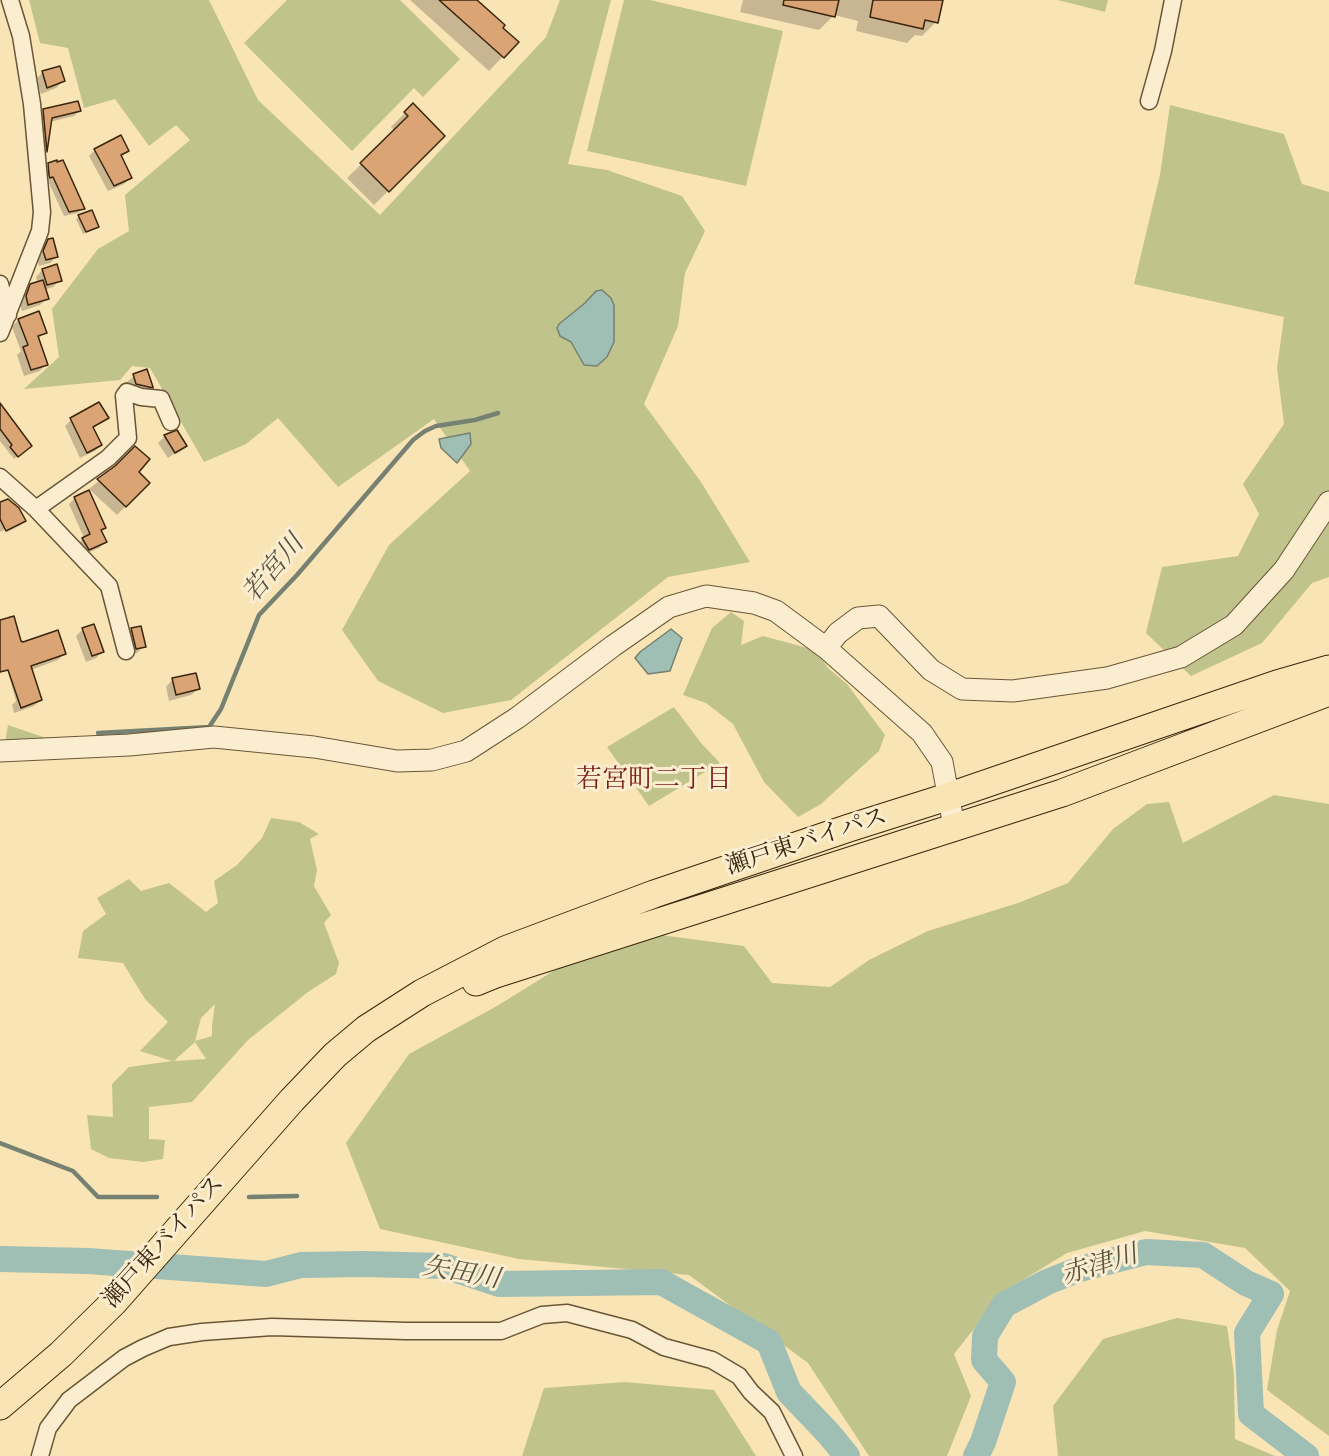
<!DOCTYPE html>
<meta charset="utf-8">
<style>
body{margin:0}
canvas{display:block;background:#f9e4b5}
</style>
<canvas width="1329" height="1456"></canvas>
<script>
const ctx = document.querySelector('canvas').getContext('2d');
ctx.lineJoin = 'round';
function fillPath(path, color) { ctx.fillStyle = color; ctx.fill(path, 'evenodd'); }
const shape = rows => new Path2D(rows.map(r => 'M' + r).join(''));
function trace(path, color, width, dash) { ctx.strokeStyle = color; ctx.lineWidth = width; ctx.lineCap = dash ? 'butt' : 'round'; ctx.setLineDash(dash || []); ctx.stroke(path); }
function drawText(font, color, halo, rows, align = 'center') {
  ctx.font = font + ' "IM FELL DW Pica","Noto Serif JP",serif'; ctx.lineWidth = 6; ctx.setLineDash([]); ctx.textBaseline = 'middle'; ctx.strokeStyle = halo; ctx.fillStyle = color; for (const [text, x, y, turn = 0] of rows) {
    ctx.save(); ctx.translate(x, y); ctx.rotate((+turn || 0) * Math.PI / 180); ctx.textAlign = isNaN(turn) ? turn : align; if (halo) ctx.strokeText(text, 0, 0); ctx.fillText(text, 0, 0); ctx.restore();
  }
}
const green = shape([
 [29,0,209,0,258,100,380,215,546,37,560,0,611,0,568,164,607,170,682,196,705,231,685,273,678,326,644,404,701,482,750,562,668,577,511,700,443,713,378,681,342,630,389,545,470,471,434,419,338,487,278,418,246,444,204,462,150,368,132,366,120,380,24,389,59,357,52,309,98,249,129,231,125,195,190,140,176,125,149,146,115,99,84,108,68,48,40,43],
 [287,0,400,0,460,59,423,97,414,88,352,151,244,43],
 [624,0,650,0,783,31,746,186,587,151],
 [1058,0,1108,0,1105,12],
 [1170,105,1284,134,1302,184,1329,192,1329,577,1312,583,1262,643,1191,676,1146,633,1162,567,1238,556,1259,514,1243,484,1284,424,1277,368,1284,317,1134,284,1160,175],
 [731,612,744,621,741,645,763,636,815,650,829,669,847,684,885,735,879,751,821,804,798,817,764,782,733,724,706,703,683,695,712,628],
 [674,707,701,743,720,763,649,806,607,747],
 [8,725,46,738,48,741,5,743],
 [1274,795,1329,804,1329,1436,1267,1390,1277,1330,1290,1291,1245,1248,1145,1231,1067,1253,1003,1292,954,1354,971,1396,947,1456,869,1456,808,1363,689,1275,519,1259,380,1229,346,1143,409,1054,497,1006,571,960,638,932,744,946,772,983,830,987,869,960,928,931,1018,903,1068,883,1113,829,1147,804,1169,802,1183,843],
 [271,818,299,822,319,834,310,839,317,870,314,886,331,915,324,923,339,963,336,974,308,992,248,1040,192,1102,149,1107,149,1139,165,1140,163,1159,143,1162,109,1158,91,1149,87,1115,113,1117,112,1084,129,1067,172,1061,140,1051,168,1022,145,999,123,963,78,958,83,931,106,914,97,898,129,879,141,891,169,883,206,912,218,903,214,881,237,865,262,838],
 [215,1004,212,1025,212,1036,195,1041,201,1018],
 [195,1042,206,1059,175,1061,175,1060],
 [1177,1318,1227,1326,1234,1374,1235,1439,1275,1456,1058,1456,1053,1406,1103,1339],
 [625,1382,714,1390,756,1456,522,1456,544,1388]
]);
const water = shape([
 [602,290,611,298,614,305,614,342,607,357,597,366,584,365,571,342,560,336,557,328,559,324,585,303,596,291,602,290],
 [470,433,471,444,457,463,441,448,439,439,470,433],
 [671,629,682,638,670,671,648,674,635,658,640,652,671,629]
]);
const shadow = shape([
 [410,0,475,0,517,42,489,71],
 [743,0,941,0,936,22,922,36,915,35,907,43,856,31,858,21,834,15,819,30,740,12],
 [43,72,63,81,56,88,41,94,36,79],
 [413,105,443,136,374,205,347,178,395,131,391,127],
 [44,110,79,111,74,116,50,122,46,151,42,155,39,116],
 [95,150,127,151,121,157,130,178,124,184,108,191,89,156],
 [49,164,83,208,78,213,64,216,48,181,45,182,43,169],
 [79,217,97,227,83,234,76,219],
 [49,241,57,256,50,263,39,266,37,259,42,248],
 [42,270,60,280,53,287,44,290,47,298,40,305,22,311,20,304,24,293,31,286,38,284,36,277],
 [38,313,45,332,38,339,46,364,40,371,24,376,17,355,21,351,12,327,18,320],
 [134,376,152,387,145,394,130,391,127,382],
 [98,404,107,418,92,429,100,445,95,451,80,458,65,426,71,420],
 [0,418,24,451,14,459,0,441],
 [165,436,185,446,168,458,158,443],
 [116,467,137,472,148,483,117,515,89,489],
 [89,492,104,528,100,532,105,542,99,548,83,555,77,545,84,538,69,504,75,498],
 [0,504,24,521,17,528,0,536,18,527,18,523,0,532],
 [0,623,19,642,65,654,58,660,31,670,41,700,34,706,14,713,12,705,16,701,0,644],
 [83,629,102,652,96,658,86,662,76,636],
 [132,629,144,646,137,653,130,654,125,636],
 [172,680,198,689,191,695,169,701,166,687]
]);
const stream = shape([
 [98,733,209,727,221,709,259,615,297,575,413,440,425,431,436,426,475,420,498,413],
 [0,1143,73,1171,98,1197,157,1197],
 [249,1197,297,1196]
]);
const river = shape([
 [0,1259,88,1261,266,1274,301,1265,364,1264,444,1266,499,1284,661,1282,769,1342,789,1392,829,1434,847,1456],
 [976,1456,983,1442,1003,1382,984,1360,985,1336,1004,1305,1047,1282,1080,1269,1146,1252,1203,1255,1246,1283,1271,1294,1247,1333,1251,1414,1306,1456]
]);
const building = shape([
 [439,0,477,0,505,25,503,28,519,42,504,58,439,0],
 [784,0,839,0,835,17,783,5,784,0],
 [873,0,943,0,938,23,925,20,923,29,870,17,873,0],
 [60,66,65,81,47,88,42,71,60,66],
 [78,101,81,111,52,118,47,152,43,109,78,101],
 [413,103,445,136,389,192,360,163,408,116,404,112,413,103],
 [121,135,129,151,121,155,132,178,114,186,94,149,121,135],
 [57,160,57,162,63,160,85,209,69,212,53,177,50,178,49,175,48,163,57,160],
 [92,210,99,227,86,232,78,215,92,210],
 [53,238,58,257,46,260,43,251,48,239,53,238],
 [57,264,62,281,47,285,42,269,57,264],
 [43,280,49,299,28,305,26,296,30,284,43,280],
 [39,311,47,333,38,336,48,365,31,370,23,347,28,345,18,319,39,311],
 [147,369,153,387,153,388,136,384,133,374,147,369],
 [99,402,109,418,93,427,102,445,87,453,70,418,99,402],
 [0,403,32,446,18,457,10,447,12,445,0,429,0,403],
 [177,430,187,446,175,453,164,435,177,430],
 [135,446,150,459,139,472,150,483,126,507,97,479,115,466,135,446],
 [89,490,106,528,101,530,107,542,89,550,82,538,90,534,74,497,89,490],
 [8,499,19,508,26,521,6,531,0,519,0,502,8,499],
 [14,616,21,641,23,642,58,630,66,654,31,666,42,700,21,708,8,670,0,672,0,620,14,616],
 [94,624,104,652,92,656,82,628,94,624],
 [141,626,146,647,136,649,131,628,141,626],
 [196,673,200,689,176,695,172,678,196,673]
]);
const minor = shape([
 [1149,101,1163,51,1173,0],
 [0,284,8,315],
 [0,333,40,231,42,212,32,104,21,36,10,0],
 [0,477,36,509,109,586,126,651],
 [36,509,108,458,128,438,124,396,127,392,141,397,161,399,171,422],
 [40,1456,48,1428,69,1400,124,1358,143,1348,169,1337,202,1332,272,1327,406,1331,501,1331,542,1315,567,1313,632,1330,664,1347,712,1360,739,1376,751,1392,772,1412,794,1456]
]);
const tertiary = shape([
 [826,648,922,733,942,762,954,826],
 [0,751,129,745,214,737,314,747,397,761,432,760,466,751,517,718,613,646,669,607,706,596,754,603,776,611,826,648,838,633,858,618,879,616,931,670,962,689,1013,691,1107,678,1181,657,1234,625,1284,570,1329,502]
]);
const trunk = shape([
 [476,982,493,975,1062,793,1329,692],
 [0,1406,61,1354,114,1302,292,1100,335,1055,366,1029,422,993,505,950,654,894,849,828,947,797,1277,684,1329,669]
]);
const streetNames = [
 ["瀬戸東バイパス",807,843,-18],
 ["瀬戸東バイパス",165,1243,-48]
];
const waterNames = [
 ["若宮川",275,570,-50],
 ["赤津川",1100,1267,-17],
 ["矢田川",461,1275,10]
];
const neighbourhoodNames = [
 ["若宮町二丁目",654,782]
];
fillPath(green, '#c0c48c');
fillPath(water, '#9fbeb4');
trace(water, '#778171', 1.5);
fillPath(shadow, '#0003');
trace(stream, '#778171', 4.5);
trace(river, '#9fbeb4', 26);
fillPath(building, '#daa475');
trace(building, '#3a250d', 1.5);
trace(minor, '#6a5537', 19);
trace(tertiary, '#6a5537', 23);
trace(trunk, '#3a250d', 29);
trace(minor, '#fbedcf', 16);
trace(tertiary, '#fbedcf', 21);
trace(trunk, '#f9e4b5', 27);
drawText('24px', '#3a250d', '#fbedcf', streetNames);
drawText('italic 26px', '#58533f', '#fbedcf', waterNames);
drawText('26px', '#7a1f14', '#fbedcf', neighbourhoodNames);
</script>
